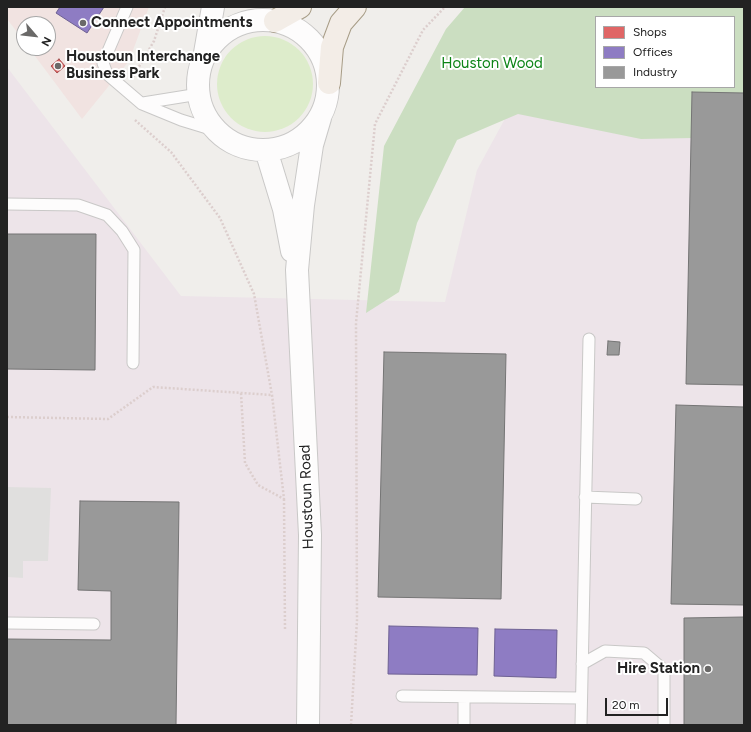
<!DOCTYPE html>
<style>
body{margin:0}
#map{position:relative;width:751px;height:732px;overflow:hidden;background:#f0eeeb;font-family:Figtree,sans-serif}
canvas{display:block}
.frame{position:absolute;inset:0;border:8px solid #222;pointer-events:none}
.legend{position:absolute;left:595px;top:16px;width:140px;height:72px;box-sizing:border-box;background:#fff;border:1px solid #a7a7a7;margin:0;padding:5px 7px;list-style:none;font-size:12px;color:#222}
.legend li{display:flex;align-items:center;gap:8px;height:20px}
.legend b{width:20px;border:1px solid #a7a7a7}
.north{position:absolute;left:16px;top:16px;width:40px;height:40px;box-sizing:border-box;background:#fff;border:1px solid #a7a7a7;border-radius:50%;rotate:118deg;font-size:11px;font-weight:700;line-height:16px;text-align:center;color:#222}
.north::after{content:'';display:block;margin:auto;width:14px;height:18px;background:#6a6968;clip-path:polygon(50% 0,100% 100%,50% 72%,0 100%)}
.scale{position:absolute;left:605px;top:698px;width:63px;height:18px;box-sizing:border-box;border:2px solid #222;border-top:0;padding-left:5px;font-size:12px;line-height:14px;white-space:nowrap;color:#222;-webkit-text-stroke:3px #fff;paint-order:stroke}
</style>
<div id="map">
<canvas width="751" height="732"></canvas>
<div class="frame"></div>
<ul class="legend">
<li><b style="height:11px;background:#e06666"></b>Shops</li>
<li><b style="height:11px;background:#8e7cc3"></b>Offices</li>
<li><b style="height:11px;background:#999"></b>Industry</li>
</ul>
<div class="north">N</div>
<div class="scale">20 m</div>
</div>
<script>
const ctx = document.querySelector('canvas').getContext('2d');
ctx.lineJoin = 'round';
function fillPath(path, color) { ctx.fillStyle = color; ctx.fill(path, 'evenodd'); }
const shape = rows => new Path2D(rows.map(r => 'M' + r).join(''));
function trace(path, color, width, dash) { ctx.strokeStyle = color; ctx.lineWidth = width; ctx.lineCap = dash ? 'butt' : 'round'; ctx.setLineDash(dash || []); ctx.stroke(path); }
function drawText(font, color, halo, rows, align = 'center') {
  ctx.font = font + ' Figtree,sans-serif'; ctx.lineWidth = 4; ctx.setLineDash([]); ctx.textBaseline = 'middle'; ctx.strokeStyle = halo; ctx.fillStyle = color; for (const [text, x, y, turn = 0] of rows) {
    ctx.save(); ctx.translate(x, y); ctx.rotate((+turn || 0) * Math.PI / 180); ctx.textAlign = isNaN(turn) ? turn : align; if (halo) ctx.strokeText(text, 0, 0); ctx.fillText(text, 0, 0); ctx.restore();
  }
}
const commercial = shape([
 [7,7,149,7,129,61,82,119,29,48,48,48,48,24,24,24,24,41,7,19]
]);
const industrial = shape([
 [566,7,744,7,744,725,7,725,7,67,181,296,445,302,477,170],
 [596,17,734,17,734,87,596,87]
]);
const grass = shape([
 '217 84a48 48 0 1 1 96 0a48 48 0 1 1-96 0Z'
]);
const forest = shape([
 [465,7,744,7,744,137,641,139,518,114,457,140,417,223,399,292,366,313,384,146,446,29],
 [596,17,734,17,734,87,596,87]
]);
const parking = shape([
 [7,487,51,488,48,561,23,561,23,578,7,577]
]);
const shops = shape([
 [59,59,65,66,57,73,51,66,59,59]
]);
const offices = shape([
 [60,7,104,7,87,33,56,13,60,7],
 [389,626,478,628,477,675,388,674,389,626],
 [495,629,557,630,556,678,494,676,495,629]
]);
const industry = shape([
 [692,92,744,93,744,385,686,384,692,92],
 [7,234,96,234,95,370,7,369,7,234],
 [608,341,620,342,619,355,607,355,608,341],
 [384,352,506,354,501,599,378,597,384,352],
 [676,405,744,407,744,605,671,604,676,405],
 [80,501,179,502,176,725,7,725,7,639,111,640,111,591,78,590,80,501],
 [744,617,744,725,684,725,684,618,744,617]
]);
const path = shape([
 [133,77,154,41,165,7],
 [135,120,171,152,220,218,254,294,272,395,284,499,258,485,245,463,241,393],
 [7,417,108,419,153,387,272,395],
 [284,499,285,631],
 [351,725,357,620,356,323,375,124,423,30,445,7]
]);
const service = shape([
 [127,7,103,63,107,74,142,104,181,120,217,131],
 [143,103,199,94],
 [7,204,78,205,107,215,122,231,134,250,133,363],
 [585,497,636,499],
 [7,623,94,624],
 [582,664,605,651,644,653,664,670,664,725],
 [402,696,581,698],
 [464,698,464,725],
 [581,725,589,339]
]);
const tertiary = shape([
 '198 85a65 65 0 1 1 130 0a65 65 0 1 1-130 0Z',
 [205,53,213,7],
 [266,150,284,209,292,251],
 [308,725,310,535,297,270,303,205,312,145,320,118]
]);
const primary = shape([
 [275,21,300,7],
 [329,83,332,47,341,23,355,7]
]);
const markers = [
 [83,23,4,"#6a6968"],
 [58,66,4,"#6a6968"],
 [708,669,4,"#6a6968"]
];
const poiNames = [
 ["Connect Appointments",91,23],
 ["Houstoun Interchange",66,57],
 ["Business Park",66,74],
 ["Hire Station",700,669,"right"]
];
const parkNames = [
 ["Houston Wood",492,64]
];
const streetNames = [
 ["Houstoun Road",307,497,-92]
];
fillPath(commercial, '#f1e3e1');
fillPath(industrial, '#ede4e9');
fillPath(grass, '#ddeccb');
fillPath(forest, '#cbdec1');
fillPath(parking, '#e0dfde');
fillPath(shops, '#e06666');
trace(shops, '#a75252', 1);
fillPath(offices, '#8e7cc3');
trace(offices, '#6e6193', 1);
fillPath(industry, '#999');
trace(industry, '#757575', 1);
trace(service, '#c9c8c7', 13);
trace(tertiary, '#c9c8c7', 24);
trace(primary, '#a79c86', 24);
trace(path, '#dccecd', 2.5, [2, 2]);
trace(service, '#fdfcfc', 11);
trace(tertiary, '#fdfcfc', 22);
trace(primary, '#f3ede7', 22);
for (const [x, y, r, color] of markers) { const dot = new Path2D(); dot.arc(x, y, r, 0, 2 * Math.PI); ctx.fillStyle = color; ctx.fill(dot); trace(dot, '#fff', 1.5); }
drawText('bold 15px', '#222', '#fff', poiNames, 'left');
drawText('15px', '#0c8416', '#fff', parkNames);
drawText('15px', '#222', '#fff', streetNames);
</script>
